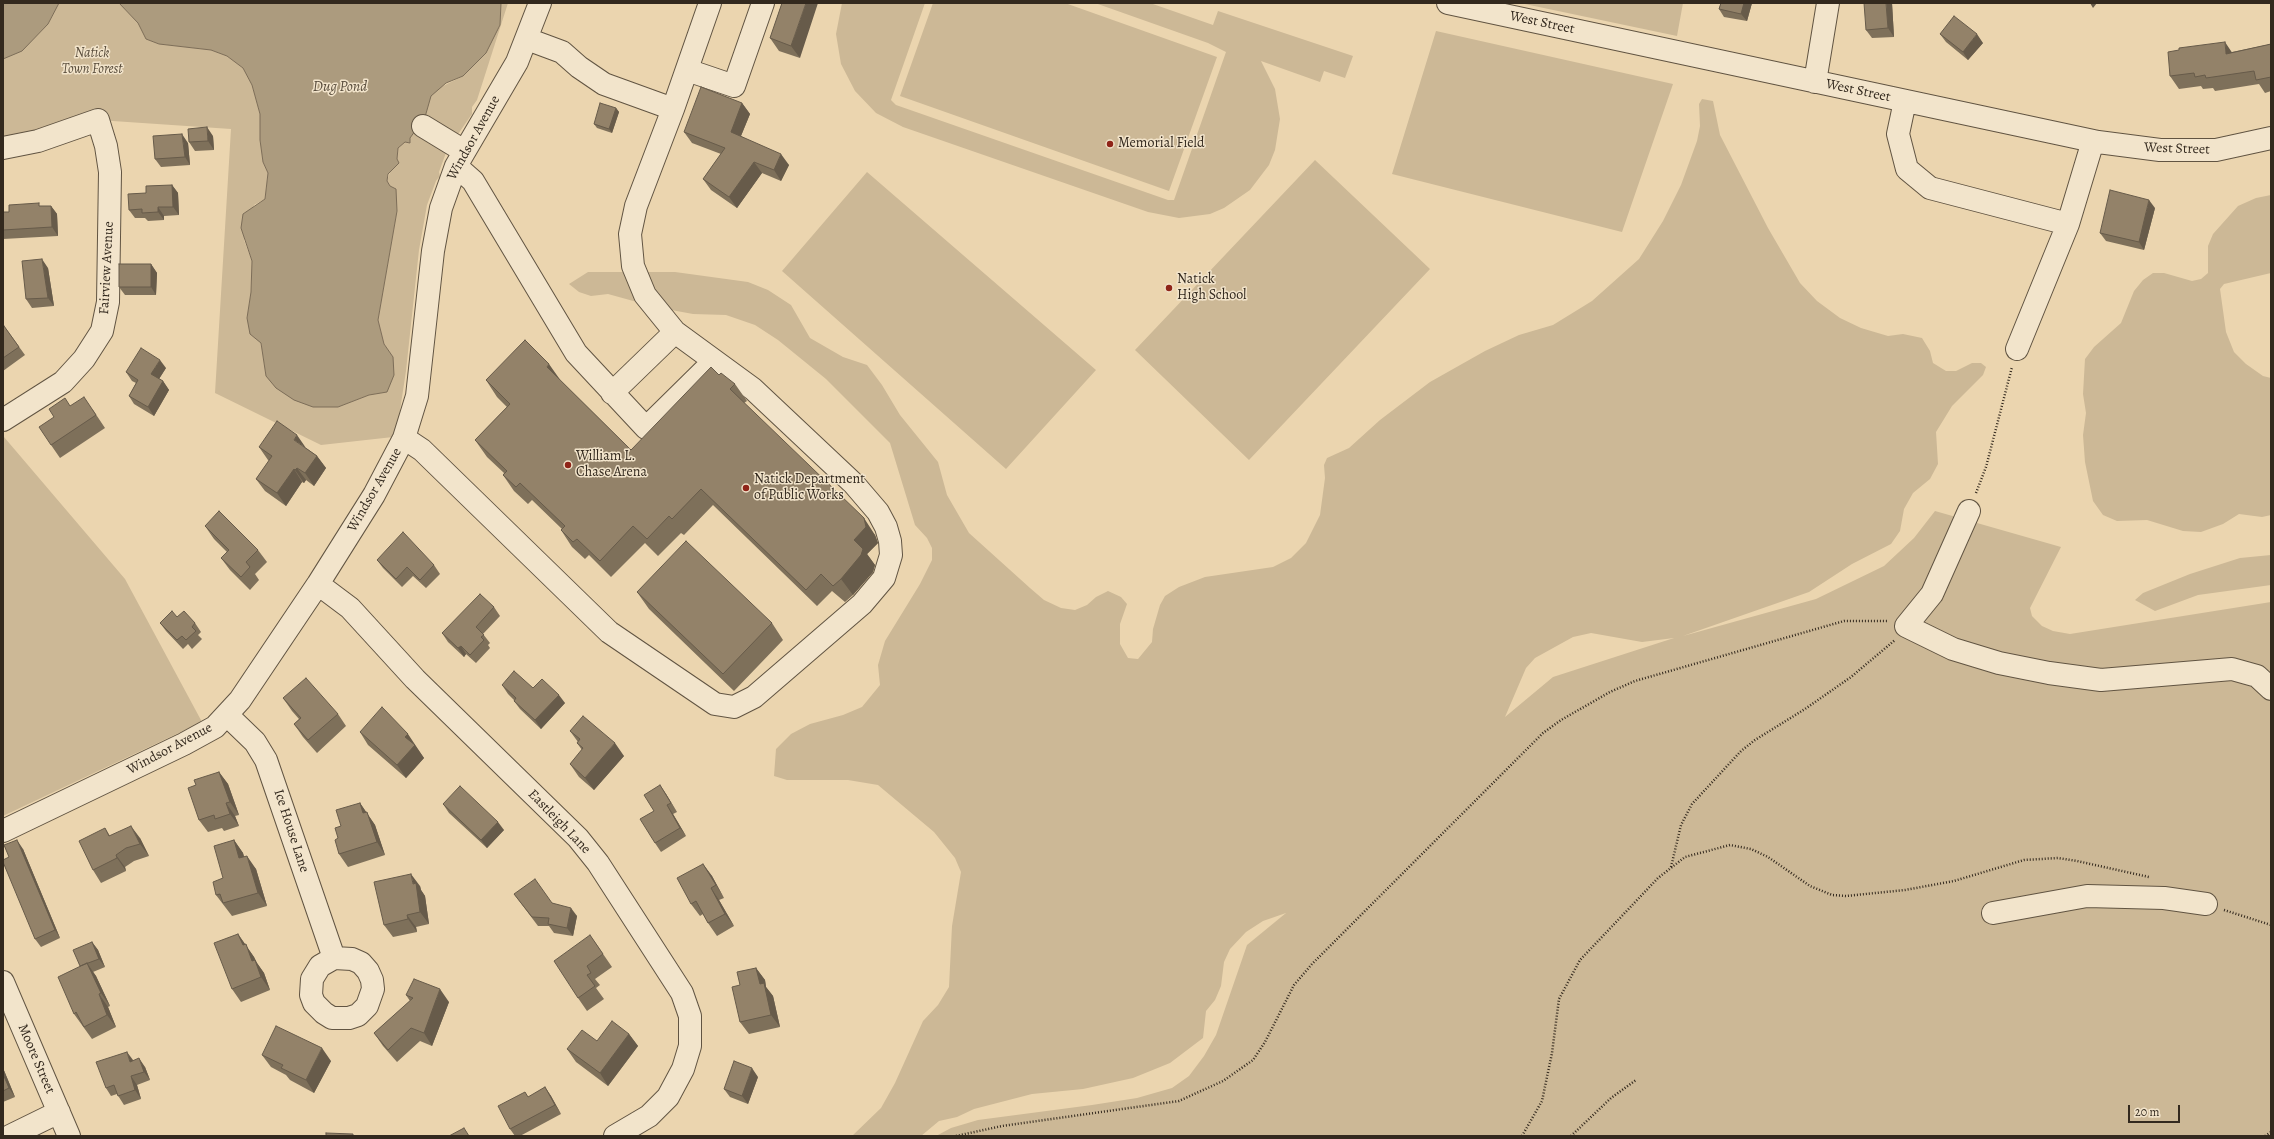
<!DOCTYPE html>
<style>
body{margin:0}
#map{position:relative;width:2274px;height:1139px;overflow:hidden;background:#ebd5af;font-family:Alegreya,serif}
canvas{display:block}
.frame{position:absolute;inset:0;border:4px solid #33291e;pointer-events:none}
.scale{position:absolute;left:2128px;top:1105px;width:52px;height:18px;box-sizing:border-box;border:2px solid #33291e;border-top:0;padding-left:5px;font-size:12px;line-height:14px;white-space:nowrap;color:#33291e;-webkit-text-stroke:3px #f2e4cb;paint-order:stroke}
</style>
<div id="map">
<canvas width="2274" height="1139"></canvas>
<div class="frame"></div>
<div class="scale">20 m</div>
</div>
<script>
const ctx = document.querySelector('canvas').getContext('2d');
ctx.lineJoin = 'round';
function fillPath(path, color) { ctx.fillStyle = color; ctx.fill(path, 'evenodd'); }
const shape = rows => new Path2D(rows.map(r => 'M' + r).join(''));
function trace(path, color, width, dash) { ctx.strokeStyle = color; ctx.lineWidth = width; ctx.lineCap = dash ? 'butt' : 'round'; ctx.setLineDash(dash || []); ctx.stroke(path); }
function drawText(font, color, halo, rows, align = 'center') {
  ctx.font = font + ' Alegreya,serif'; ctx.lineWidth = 3; ctx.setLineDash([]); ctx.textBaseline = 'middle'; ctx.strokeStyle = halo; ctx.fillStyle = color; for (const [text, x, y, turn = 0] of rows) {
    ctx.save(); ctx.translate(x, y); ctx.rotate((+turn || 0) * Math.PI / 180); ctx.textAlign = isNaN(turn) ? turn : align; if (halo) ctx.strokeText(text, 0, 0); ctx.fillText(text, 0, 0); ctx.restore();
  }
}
const green = shape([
 [59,3,119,3,138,23,146,39,159,44,211,50,227,56,243,68,252,85,260,114,260,140,263,162,268,173,265,199,254,205,244,240,252,261,251,292,247,318,261,343,266,376,338,407,369,395,387,392,393,357,384,344,378,320,397,211,390,186,387,181,391,169,399,163,397,159,398,148,405,142,410,143,410,138,425,117,430,96,437,89,463,76,500,26,501,3,508,3,477,100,472,107,472,114,447,150,439,172,440,176,436,181,427,205,419,250,406,371,399,417,393,437,321,445,215,393,231,129,98,120,3,148,3,59,22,50,48,24],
 [842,3,925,3,891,100,896,105,1168,200,1174,200,1226,52,1208,43,1095,3,1150,3,1213,25,1218,11,1353,56,1345,78,1324,71,1320,82,1261,61,1275,89,1280,119,1275,150,1269,165,1250,190,1224,208,1210,214,1179,218,1148,212,903,127,876,113,855,91,841,64,836,34],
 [933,3,1065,3,1217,57,1169,191,900,96],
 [1520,3,1683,3,1677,36],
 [1436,31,1673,84,1622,232,1392,174],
 [1702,99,1713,101,1720,135,1768,228,1800,283,1817,301,1840,318,1861,328,1888,336,1903,334,1922,338,1930,351,1933,363,1946,371,1956,371,1972,363,1981,363,1986,367,1983,375,1952,406,1936,432,1938,464,1930,479,1913,493,1904,509,1900,531,1891,544,1852,564,1809,592,1683,636,1816,599,1884,566,1914,538,1935,511,2061,547,2030,608,2032,616,2042,626,2053,631,2070,634,2271,602,2271,1136,936,1136,951,1128,978,1120,1092,1105,1137,1098,1172,1088,1189,1076,1204,1056,1216,1035,1247,945,1286,913,1263,921,1246,932,1230,949,1224,962,1221,986,1215,1000,1206,1011,1203,1038,1170,1063,1133,1078,1083,1089,1032,1094,974,1109,957,1117,939,1121,921,1136,852,1136,881,1108,895,1083,923,1021,938,1005,949,987,952,926,961,872,955,858,934,832,878,785,848,780,787,780,774,776,776,749,791,734,810,724,843,715,862,707,880,685,878,665,885,641,920,584,932,560,932,548,927,538,915,525,890,443,826,379,778,340,755,325,726,315,693,314,655,307,608,294,591,296,579,292,569,284,588,272,675,272,748,282,768,290,791,305,810,338,843,357,867,365,882,385,900,415,938,462,947,495,969,533,1030,588,1044,600,1061,608,1075,610,1087,605,1096,597,1108,591,1121,597,1127,604,1120,624,1120,644,1128,658,1138,659,1152,642,1153,629,1160,605,1165,596,1179,587,1205,577,1273,567,1291,558,1306,543,1320,515,1325,478,1324,465,1327,458,1349,448,1380,420,1430,382,1485,351,1519,335,1553,325,1592,301,1639,259,1663,221,1681,185,1697,141,1700,126,1699,104],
 [1591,633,1642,642,1674,638,1553,677,1505,717,1526,668,1535,658,1573,637],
 [1315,160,1430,269,1249,460,1135,350],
 [867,172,1096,370,1006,469,782,271],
 [2271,195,2271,273,2224,284,2220,289,2226,332,2234,352,2246,364,2263,376,2271,378,2271,515,2262,517,2239,514,2223,524,2201,532,2183,531,2147,520,2117,521,2103,515,2093,501,2085,462,2083,435,2086,413,2083,394,2085,359,2094,347,2121,323,2134,291,2143,280,2153,273,2164,273,2192,281,2201,279,2208,273,2208,246,2213,234,2238,206,2256,198],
 [4,437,125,579,202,722,3,816],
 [2271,555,2271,585,2198,595,2155,611,2135,600,2143,593,2190,574,2240,558]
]);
const water = shape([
 [3,3,59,3,48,24,22,51,3,59,3,3],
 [119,3,501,3,500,25,486,53,463,76,446,83,431,96,425,117,410,138,410,143,405,142,398,148,397,159,399,163,388,174,387,181,390,186,396,189,397,211,378,320,384,344,393,357,394,375,387,392,369,395,338,407,313,407,294,400,276,388,266,376,261,343,250,334,247,318,251,292,252,261,241,228,243,214,265,199,268,173,263,162,260,140,260,114,252,85,243,68,227,56,211,50,159,44,146,39,138,23,119,3]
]);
const path = shape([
 [1976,493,1986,467,2012,367],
 [1671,867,1681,825,1692,804,1741,751,1755,740,1805,709,1851,677,1895,640],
 [2224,910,2271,925],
 [956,1136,1002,1126,1179,1101,1223,1081,1253,1060,1265,1042,1294,985,1312,964,1543,733,1561,720,1610,692,1635,681,1844,621,1888,621],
 [1522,1136,1542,1101,1552,1053,1559,999,1580,960,1658,878,1685,857,1730,845,1751,849,1768,857,1810,886,1832,895,1846,896,1905,890,1954,881,2024,860,2058,858,2077,861,2149,877],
 [1571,1136,1611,1098,1636,1080],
 [2265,1136,2271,1132]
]);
const minor = shape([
 [1448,3,2098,142,2160,150,2216,150,2271,138],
 [527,39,562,52,579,67,604,84,673,109],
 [687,70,734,86,763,3],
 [1815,82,1828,3],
 [1905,101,1898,134,1907,169,1930,188,2068,224,2093,141],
 [423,126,464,151],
 [3,148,38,141,98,120,106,146,110,172,108,302,102,331,84,359,63,382,3,420],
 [456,166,473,181,576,353,646,428,714,361],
 [2017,349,2068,224],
 [612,393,675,332],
 [404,438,422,450,609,632,715,704,734,707,754,697,862,604,884,578,891,555,890,541,886,527,878,512,854,484,753,389,675,332,645,295,633,266,630,234,636,206,673,109,710,3],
 [1969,511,1932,594,1906,626,1953,649,1999,663,2049,673,2101,680,2232,669,2257,676,2271,689],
 [318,584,350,608,415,679,578,838,598,863,682,993,690,1016,690,1046,683,1069,668,1097,649,1116,615,1136],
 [227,715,255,742,266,760,334,958,320,966,312,979,311,995,314,1003,324,1013,332,1018,349,1018,358,1015,367,1006,373,989,372,980,368,971,361,963,352,959,334,958],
 [3,831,184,744,215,727,240,700,318,584,374,495,404,438,417,396,433,251,441,208,456,166,517,62,540,3],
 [1993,913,2087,896,2164,898,2206,904],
 [3,982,69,1136],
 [10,1136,59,1112]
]);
const wall = shape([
 [782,3,800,58,779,51,770,38],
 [1721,3,1752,3,1747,21,1724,17,1719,9],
 [1892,3,1894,37,1872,38,1866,30],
 [1940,34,1983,43,1968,60,1946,42],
 [2271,44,2271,91,2265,93,2259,84,2215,91,2213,88,2203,89,2201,86,2179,89,2170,76,2232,52],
 [742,103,750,114,741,136,789,165,781,181,762,173,737,208,711,190,703,179,721,154,692,143,684,132],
 [616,108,619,112,612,133,597,128,594,124],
 [213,136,214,150,195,151,189,142],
 [188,143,190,165,161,167,155,159],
 [172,185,178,193,179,215,164,216,164,220,148,221,145,218,135,218,129,210,146,193],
 [41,206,51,206,57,214,58,236,3,239,3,212,9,212],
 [2155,208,2144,250,2106,241,2100,233],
 [151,264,157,273,156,295,125,295,119,287],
 [48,268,54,306,32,308,26,299],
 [4,326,25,355,3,371,3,327],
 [166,368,159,379,163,381,169,390,154,416,134,404,129,396,136,383,132,381,126,372],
 [719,375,735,384,747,401,744,403,875,535,878,543,867,554,875,565,873,572,853,595,845,602,832,591,817,606,713,505,684,535,681,533,658,556,645,543,611,577,589,555,585,559,572,547,561,530,562,529,532,500,528,504,514,491,503,475,504,473,487,457,475,440,507,407,497,397,486,380,561,381,631,450],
 [70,406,93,410,105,428,60,458,51,445],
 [259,447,306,448,317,456,326,468,314,486,306,480,304,483,302,482,286,506,265,491,256,479,269,461,268,460],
 [205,526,258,550,267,562,255,574,259,580,250,590,230,570,221,558,227,552,214,539],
 [377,560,434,565,440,574,426,588,413,576,402,587,383,568],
 [637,592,772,623,783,640,734,691,649,609],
 [494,607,500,616,483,634,490,643,488,645,490,648,476,663,466,654,464,657,448,642,442,633],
 [177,617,195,623,201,632,198,635,202,639,192,649,188,644,183,649,166,631,160,623],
 [502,685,533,688,565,703,541,729,520,709,514,701,514,700,508,694],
 [283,698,338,714,346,726,317,753,303,737,294,724,299,719,292,711],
 [570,731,624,756,594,790,579,777,570,764,582,750,577,743,578,742],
 [360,732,416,746,416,747,424,758,406,778,368,745],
 [219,772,228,784,239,815,235,816,239,826,224,831,222,828,208,832,199,820,196,785],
 [660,785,666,794,677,812,673,814,686,836,661,852,655,843],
 [360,803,375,825,385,855,348,867,339,854,338,838,341,826],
 [443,804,504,830,487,848,449,813],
 [105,828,110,836,140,838,149,856,134,861,125,867,126,871,101,883,93,870],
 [234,840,243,853,244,857,256,869,267,906,232,916,216,895,223,878],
 [23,849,60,938,41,947,35,939,9,857],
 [703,864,712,876,724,898,719,900,734,926,717,936,708,923,703,914,700,916,691,904],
 [420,886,421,890,425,896,429,924,416,927,417,932,393,937,384,925],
 [514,894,552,903,577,916,573,936,554,933,549,926,538,926],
 [238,934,254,957,257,963,264,973,270,990,241,1002,232,989],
 [590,935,612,967,595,979,600,985,596,988,604,999,587,1011,578,998],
 [92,942,98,950,105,967,93,972,96,976,110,1006,108,1007,116,1027,92,1039,74,1014,80,966],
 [756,968,765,980,766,987,773,996,780,1027,749,1034,740,1022,740,985],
 [406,995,449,1002,432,1046,420,1041,397,1062,383,1046,374,1033,410,1001],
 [629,1034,638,1046,608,1086,576,1062,567,1049],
 [262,1055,331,1061,314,1093,290,1080,286,1075,271,1067],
 [133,1061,145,1067,150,1080,137,1085,141,1099,124,1105,117,1094,111,1096,106,1088],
 [3,1068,15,1097,3,1102],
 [758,1077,748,1104,730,1097,724,1089],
 [545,1087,551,1096,561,1114,520,1136,515,1136,510,1129,529,1097]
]);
const shadedWall = shape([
 [806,3,818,3,800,58,791,46],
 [1744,3,1752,3,1747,21,1741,14],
 [1886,3,1892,3,1894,37,1888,28],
 [2090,3,2097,3,2093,8],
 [1977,34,1983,43,1968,60,1963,52],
 [2225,42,2233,54,2226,54],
 [742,103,750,114,738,143,731,132],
 [616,108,619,112,612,133,609,129],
 [207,127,213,136,214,150,208,141],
 [182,134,188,143,190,165,185,157],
 [781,154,789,165,781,181,774,170],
 [754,162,762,173,737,208,729,197],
 [172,185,178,193,179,215,173,207],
 [2149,200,2155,208,2144,250,2139,242],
 [51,206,57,214,58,236,52,227],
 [158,207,164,216,164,220,158,212],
 [42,259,48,268,54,306,48,298],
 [151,264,157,273,156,295,151,287],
 [160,360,166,368,157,382,151,374],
 [549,364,561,381,547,367],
 [163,381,169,390,154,416,148,407],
 [297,435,306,448,294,440],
 [317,456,326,468,314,486,305,473],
 [297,468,306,480,304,483,295,470],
 [294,469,302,482,286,506,277,493],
 [864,518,875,535,878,543,867,554,875,565,873,572,853,595,841,579,854,540],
 [461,646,466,654,464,657,458,648],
 [559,695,565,703,541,729,535,720],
 [408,734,424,758,406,778,397,765,405,737],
 [615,743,624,756,594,790,585,778],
 [219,772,228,784,239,815,230,802],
 [660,785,666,794,677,812,671,803],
 [226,803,235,816,239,826,230,814],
 [360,803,375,825,385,855,377,842,363,813],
 [667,805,673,814,686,836,680,828],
 [498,822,504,830,487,848,481,840],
 [131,826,140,838,149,856,140,844],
 [17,840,23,849,60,938,55,930],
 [234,840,243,853,248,871,239,858],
 [116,855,125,867,126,871,117,858],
 [247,856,256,869,267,906,258,893],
 [703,864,712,876,724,898,716,885],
 [411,874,420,886,421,890,425,896,429,924,420,912],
 [711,888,719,900,734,926,725,914],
 [571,908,577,916,573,936,567,928],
 [407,915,416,927,417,932,408,919],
 [238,934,254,957,257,963,264,973,270,990,261,977,243,945],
 [92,942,98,950,105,967,99,959],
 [87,963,96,976,110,1006,101,993],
 [756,968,765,980,766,987,773,996,780,1027,771,1015,760,984],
 [440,989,449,1002,432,1046,424,1033],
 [99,994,108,1007,116,1027,107,1015],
 [629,1034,638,1046,608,1086,600,1073],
 [322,1048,331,1061,314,1093,306,1080],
 [127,1052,133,1060,136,1070,130,1062],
 [139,1058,145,1067,150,1080,144,1072],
 [3,1068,15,1097,9,1088,3,1074],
 [752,1068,758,1077,748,1104,742,1096],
 [131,1076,137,1085,141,1099,135,1090],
 [545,1087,551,1096,561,1114,555,1105]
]);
const building = shape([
 [782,3,806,3,791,46,770,38,782,3],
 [1721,3,1744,3,1741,14,1719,9,1721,3],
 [1864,3,1886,3,1888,28,1866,30,1864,3],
 [1954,16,1977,34,1963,52,1940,34,1954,16],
 [2225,42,2226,54,2271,44,2271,77,2256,80,2254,71,2206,78,2205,75,2195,77,2194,73,2170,76,2168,52,2179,50,2179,48,2225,42],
 [701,87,742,103,731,132,781,154,774,170,754,162,729,197,703,179,725,148,684,132,701,87],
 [600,103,616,108,609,129,594,124,600,103],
 [207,127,208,141,189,142,188,129,207,127],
 [182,134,185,157,155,159,153,136,182,134],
 [172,185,173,207,158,207,158,212,142,213,142,209,129,210,128,194,146,193,146,186,172,185],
 [2110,190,2149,200,2139,242,2100,233,2110,190],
 [39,203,39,206,51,206,52,227,3,230,3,212,9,212,9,205,39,203],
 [42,259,48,298,26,299,22,261,42,259],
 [119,264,151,264,151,287,119,287,119,264],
 [4,326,19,347,3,358,3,327,4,326],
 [525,340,549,364,547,367,631,450,711,367,719,375,721,373,735,384,730,389,864,518,866,527,854,540,863,549,861,555,841,579,833,586,821,574,806,590,701,489,672,519,669,516,647,539,633,526,600,561,577,539,573,542,561,530,565,526,520,483,516,487,503,475,507,471,475,440,510,404,486,380,525,340],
 [141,348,160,360,151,374,163,381,148,407,129,396,138,380,126,372,141,348],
 [84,397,96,415,51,445,39,427,54,417,49,409,65,398,70,406,84,397],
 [277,421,297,435,294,440,317,456,305,473,297,468,295,470,294,469,277,493,256,479,272,456,259,447,277,421],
 [219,511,258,550,246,562,250,567,241,577,221,558,229,550,205,526,219,511],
 [403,532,434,565,420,580,407,567,396,579,377,560,403,532],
 [686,541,772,623,723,674,637,592,686,541],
 [480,594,494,607,476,627,484,635,481,637,484,640,470,655,461,646,458,648,442,633,480,594],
 [172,611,177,617,184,611,195,623,192,627,196,631,186,640,182,636,177,640,160,623,172,611],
 [514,671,533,688,542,679,559,695,535,720,514,701,516,698,502,685,514,671],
 [306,678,338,714,308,740,294,724,301,718,283,698,306,678],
 [382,707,408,734,405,737,415,745,397,765,360,732,382,707],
 [583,716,615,743,585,778,570,764,583,748,577,743,580,739,570,731,583,716],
 [219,772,230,802,226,803,230,814,215,819,214,815,199,820,188,788,196,785,194,780,219,772],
 [660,785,671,803,667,805,680,828,655,843,640,819,654,811,644,795,660,785],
 [460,786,498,822,481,840,443,804,460,786],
 [360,803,363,813,367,812,377,842,339,854,335,840,338,838,335,828,341,826,336,810,360,803],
 [131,826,140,844,126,848,116,855,117,858,93,870,79,841,105,828,109,836,131,826],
 [17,840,55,930,35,939,3,862,3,860,9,857,4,845,17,840],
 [234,840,239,858,247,856,258,893,223,903,220,894,216,895,213,882,223,878,214,846,234,840],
 [703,864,716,885,711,888,725,914,708,923,696,901,691,904,677,878,703,864],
 [411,874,413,884,416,883,420,912,407,915,408,919,384,925,374,882,411,874],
 [535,879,552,903,571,908,567,928,548,924,549,918,532,917,514,894,535,879],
 [238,934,243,945,246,944,252,961,255,960,261,977,232,989,214,943,238,934],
 [590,935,603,954,587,966,591,973,587,975,595,986,578,998,554,961,590,935],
 [92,942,99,959,80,966,73,950,92,942],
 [87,963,101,993,99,994,107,1015,84,1027,76,1012,74,1014,58,977,87,963],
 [756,968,760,984,764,983,771,1015,740,1022,732,987,740,985,737,972,756,968],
 [414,979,440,989,424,1033,411,1028,388,1050,374,1033,413,998,406,995,414,979],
 [612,1021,629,1034,600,1073,567,1049,582,1030,597,1041,612,1021],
 [276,1026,322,1048,306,1080,281,1068,283,1065,262,1055,276,1026],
 [127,1052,130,1062,139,1058,144,1072,131,1076,135,1090,118,1096,114,1085,106,1088,96,1062,127,1052],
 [734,1061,752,1068,742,1096,724,1089,734,1061],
 [3,1074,9,1088,3,1091,3,1074],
 [545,1087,555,1105,510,1129,498,1106,525,1092,528,1097,545,1087],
 [464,1128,469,1136,449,1136,464,1128],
 [326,1133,353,1134,353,1136,326,1136,326,1133]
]);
const markers = [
 [1110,144,4,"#8f2418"],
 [1169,288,4,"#8f2418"],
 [568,465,4,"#8f2418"],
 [746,488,4,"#8f2418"]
];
const streetNames = [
 ["West Street",1542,23,12],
 ["West Street",1858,91,12],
 ["Windsor Avenue",474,138,-61],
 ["West Street",2177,149,2],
 ["Fairview Avenue",107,268,-87],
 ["Windsor Avenue",375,490,-60],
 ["Windsor Avenue",170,749,-28],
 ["Eastleigh Lane",559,822,46],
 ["Ice House Lane",291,831,72],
 ["Moore Street",36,1059,67]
];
const parkNames = [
 ["Natick",92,54],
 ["Town Forest",92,70]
];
const poiNames = [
 ["Memorial Field",1118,144],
 ["Natick",1177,280],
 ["High School",1177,296],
 ["William L.",576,457],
 ["Chase Arena",576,473],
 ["Natick Department",754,480],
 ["of Public Works",754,496]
];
const waterNames = [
 ["Dug Pond",340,87]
];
fillPath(green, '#ccb896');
fillPath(water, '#ac9b7e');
trace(water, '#7c6d58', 1);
trace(minor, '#615442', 24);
trace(path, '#33291e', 2.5, [1, 2]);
trace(minor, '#f2e4cb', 22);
fillPath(wall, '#7e705a');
fillPath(shadedWall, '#675b4a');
fillPath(building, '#938269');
trace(building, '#675b4a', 1);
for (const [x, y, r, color] of markers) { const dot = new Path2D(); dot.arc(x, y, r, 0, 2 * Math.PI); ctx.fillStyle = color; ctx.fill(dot); trace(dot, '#f2e4cb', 1.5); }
drawText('14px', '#33291e', '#f2e4cb', streetNames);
drawText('italic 14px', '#594d3c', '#f2e4cb', parkNames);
drawText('14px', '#33291e', '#f2e4cb', poiNames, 'left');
drawText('italic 15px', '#574b3b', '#f2e4cb', waterNames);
</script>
